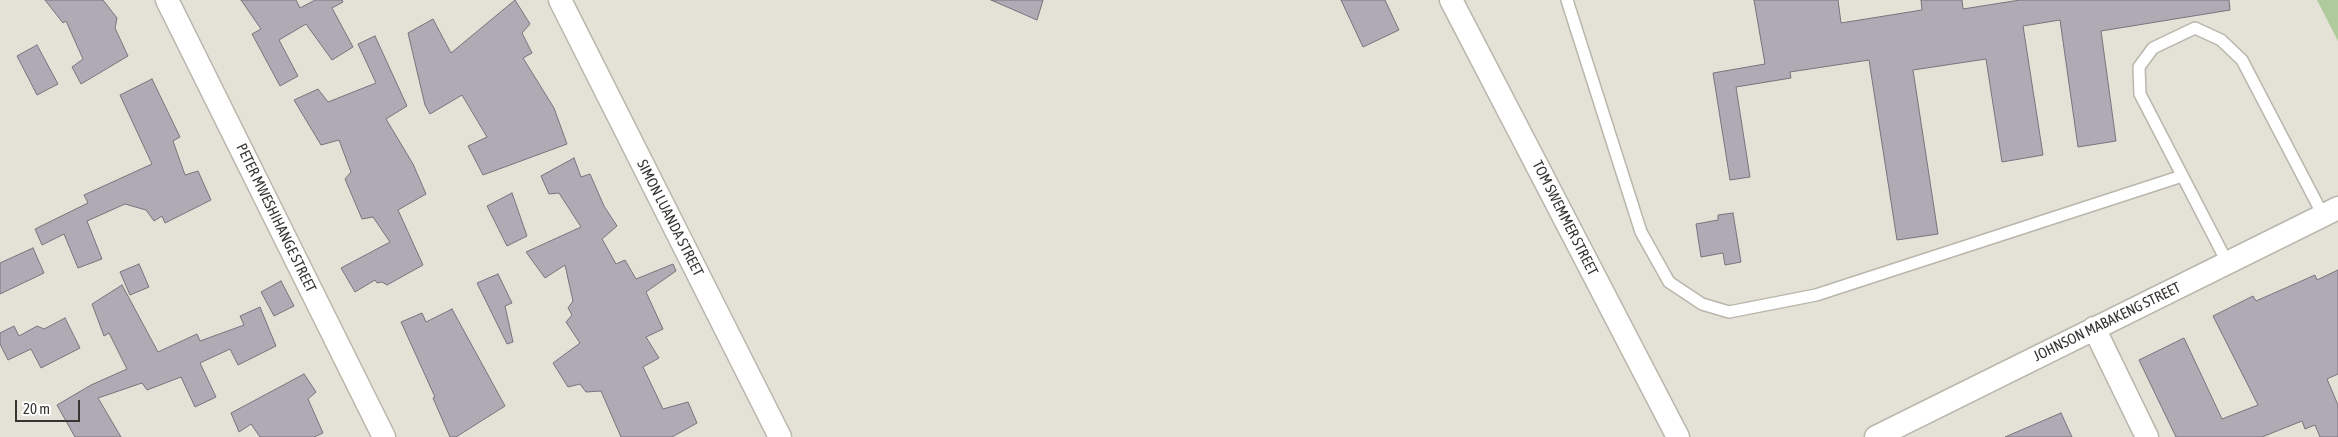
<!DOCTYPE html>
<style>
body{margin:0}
#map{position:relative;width:2338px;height:437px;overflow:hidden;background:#e4e1d6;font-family:"Asap Condensed",sans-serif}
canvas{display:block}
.scale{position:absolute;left:15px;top:400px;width:65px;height:22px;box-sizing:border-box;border:2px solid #363531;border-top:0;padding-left:6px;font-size:15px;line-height:18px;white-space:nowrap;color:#363531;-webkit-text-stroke:4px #fff;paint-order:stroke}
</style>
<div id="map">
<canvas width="2338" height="437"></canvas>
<div class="scale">20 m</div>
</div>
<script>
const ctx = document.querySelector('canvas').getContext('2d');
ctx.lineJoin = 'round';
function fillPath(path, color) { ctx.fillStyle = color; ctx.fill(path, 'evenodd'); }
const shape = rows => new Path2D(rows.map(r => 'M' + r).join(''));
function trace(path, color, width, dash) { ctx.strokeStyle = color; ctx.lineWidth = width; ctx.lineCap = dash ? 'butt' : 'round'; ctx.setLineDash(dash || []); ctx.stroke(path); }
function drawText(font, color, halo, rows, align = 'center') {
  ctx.font = font + ' "Asap Condensed",sans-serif'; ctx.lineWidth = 4; ctx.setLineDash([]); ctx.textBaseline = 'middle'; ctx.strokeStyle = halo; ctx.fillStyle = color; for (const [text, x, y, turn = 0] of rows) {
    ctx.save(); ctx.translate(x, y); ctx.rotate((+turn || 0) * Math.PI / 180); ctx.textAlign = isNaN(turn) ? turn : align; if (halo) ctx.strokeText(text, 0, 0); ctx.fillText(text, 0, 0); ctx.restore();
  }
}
const green = shape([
 [2317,0,2338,0,2338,41]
]);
const building = shape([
 [45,0,103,0,117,18,115,28,128,56,81,84,72,67,83,59,66,21,63,23,45,0],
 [241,0,296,0,300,8,315,0,342,0,343,2,332,8,353,47,332,60,306,24,279,40,298,76,280,86,252,34,261,29,241,0],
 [515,0,530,24,522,33,532,53,523,58,554,108,567,144,483,175,468,146,487,137,462,95,430,114,425,105,408,33,433,19,451,53,515,0],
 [991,0,1043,0,1037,20,991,0],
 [1341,0,1385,0,1399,30,1363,47,1341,0],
 [1754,0,1838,0,1841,23,1922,10,1921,0,1962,0,1963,9,2020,0,2229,0,2230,10,2101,31,2116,141,2078,147,2060,20,2023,26,2043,155,2002,162,1986,59,1913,70,1938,234,1897,240,1869,60,1790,72,1791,78,1736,87,1750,177,1730,180,1713,73,1765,64,1754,0],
 [375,36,407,106,386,119,413,164,426,194,398,210,423,265,387,285,382,282,377,283,375,280,355,292,341,268,390,242,373,217,362,219,345,179,351,172,339,140,321,145,294,100,318,89,328,102,376,83,358,44,375,36],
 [37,45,58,84,37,95,17,56,37,45],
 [152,79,180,137,173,141,185,175,198,171,211,200,165,223,162,216,154,221,146,210,125,204,87,221,102,259,78,268,64,234,42,245,35,229,88,203,84,195,152,164,120,95,152,79],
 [574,158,581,177,590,174,604,206,617,226,602,239,616,264,625,260,636,279,673,264,676,271,646,292,663,329,646,337,659,358,643,367,663,409,688,402,697,423,672,437,621,437,601,391,586,392,580,384,568,387,553,363,580,343,566,322,572,315,568,308,573,301,565,265,545,278,526,252,581,227,559,193,549,194,541,176,574,158],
 [512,193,527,236,507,246,487,206,512,193],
 [1733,213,1741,262,1725,265,1723,253,1701,257,1696,224,1718,220,1718,215,1733,213],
 [33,248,44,273,0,294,0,263,33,248],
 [139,264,149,287,130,295,120,272,139,264],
 [2338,270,2338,374,2327,379,2338,405,2338,437,2320,437,2315,425,2305,429,2302,421,2262,437,2176,437,2139,360,2184,338,2222,419,2258,405,2213,316,2253,296,2256,301,2315,275,2317,280,2338,270],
 [498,274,512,303,505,306,513,342,507,344,477,283,498,274],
 [281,281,294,306,274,316,261,292,281,281],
 [122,285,158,352,197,334,200,341,244,325,240,316,260,307,276,346,238,365,230,349,200,363,216,397,195,407,181,377,147,390,142,383,98,398,121,437,75,437,57,405,91,385,127,369,109,333,104,336,92,304,122,285],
 [452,309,505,406,456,437,450,437,433,398,435,397,401,322,422,313,426,322,452,309],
 [65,318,80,348,41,368,31,349,8,360,0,344,0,333,14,326,19,336,37,326,44,329,65,318],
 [304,374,316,392,308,399,323,433,314,437,260,437,251,424,239,432,231,413,304,374],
 [2061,413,2072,437,2005,437,2061,413]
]);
const lane = shape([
 [1567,0,1641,232,1669,282,1702,304,1729,312,1816,295,2182,176],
 [2227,262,2140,94,2139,67,2153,48,2195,28,2221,40,2242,60,2323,215]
]);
const street = shape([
 [167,0,384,437],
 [560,0,780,437],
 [1451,0,1678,437],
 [2094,328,2147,437],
 [1876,437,2338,208]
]);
const streetNames = [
 ["PETER MWESHIHANGE STREET",276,218,64],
 ["SIMON LUANDA STREET",670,218,63],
 ["TOM SWEMMER STREET",1565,218,63],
 ["JOHNSON MABAKENG STREET",2107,322,-26]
];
fillPath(green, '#afca9d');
fillPath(building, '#afaab4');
trace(building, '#78737d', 1);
trace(lane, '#b9b6ab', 14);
trace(street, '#b9b6ab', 25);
trace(lane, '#fff', 11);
trace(street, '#fff', 22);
drawText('15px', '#363531', '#fff', streetNames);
</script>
